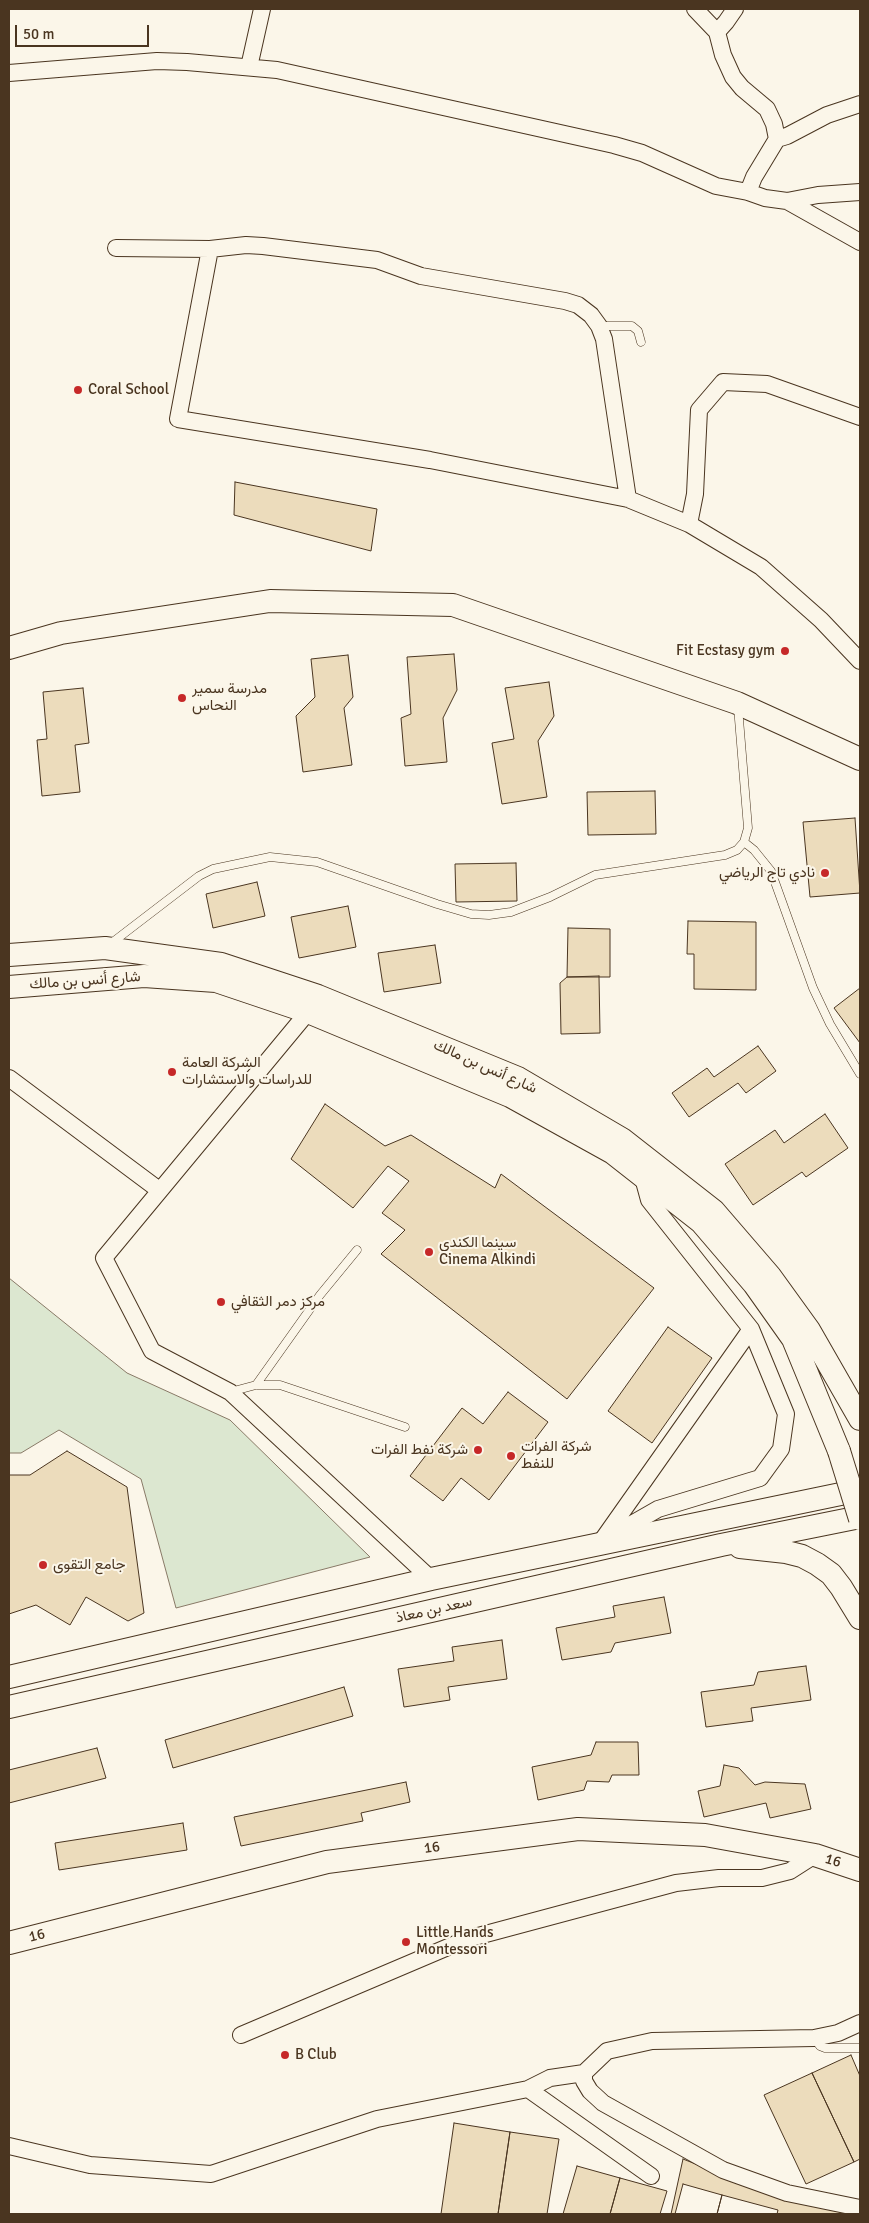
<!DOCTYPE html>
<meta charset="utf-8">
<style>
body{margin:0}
#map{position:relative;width:869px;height:2223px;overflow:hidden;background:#fbf6e9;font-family:Signika,sans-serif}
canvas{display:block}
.frame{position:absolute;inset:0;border:10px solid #4a3520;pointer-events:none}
.scale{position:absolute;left:15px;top:25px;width:134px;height:22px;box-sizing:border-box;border:2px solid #4a3520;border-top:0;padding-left:6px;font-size:15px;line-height:18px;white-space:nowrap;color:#4a3520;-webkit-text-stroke:4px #fbf6e9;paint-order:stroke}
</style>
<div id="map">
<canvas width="869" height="2223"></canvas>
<div class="frame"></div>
<div class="scale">50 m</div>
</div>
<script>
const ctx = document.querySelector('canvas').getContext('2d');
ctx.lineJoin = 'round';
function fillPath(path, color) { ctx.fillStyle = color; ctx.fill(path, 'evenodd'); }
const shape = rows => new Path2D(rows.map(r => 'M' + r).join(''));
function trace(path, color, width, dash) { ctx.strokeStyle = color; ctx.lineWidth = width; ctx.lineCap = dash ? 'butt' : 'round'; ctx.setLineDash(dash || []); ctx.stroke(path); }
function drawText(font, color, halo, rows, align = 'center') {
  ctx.font = font + ' Signika,Vazirmatn,sans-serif'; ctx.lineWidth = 4; ctx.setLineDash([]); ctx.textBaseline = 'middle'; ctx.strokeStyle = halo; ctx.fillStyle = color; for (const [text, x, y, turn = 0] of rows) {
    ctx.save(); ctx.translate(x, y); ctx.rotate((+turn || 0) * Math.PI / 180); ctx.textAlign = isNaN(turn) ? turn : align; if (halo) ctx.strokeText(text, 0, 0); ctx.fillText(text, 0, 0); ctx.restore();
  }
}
const green = shape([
 [9,1278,127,1373,230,1420,370,1557,176,1608,141,1479,59,1430,21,1453,9,1453,9,1278]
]);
const building = shape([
 [235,482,377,509,371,551,234,515,235,482],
 [454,654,457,690,443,718,447,762,405,766,401,718,411,714,407,657,454,654],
 [348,655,353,697,344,708,352,765,303,772,296,716,315,697,311,659,348,655],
 [549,682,554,716,538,741,547,797,502,804,492,743,514,739,505,688,549,682],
 [83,688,89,743,75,745,80,792,42,796,37,740,47,739,43,692,83,688],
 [655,791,656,834,588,835,587,792,655,791],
 [855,818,860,893,810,897,803,822,855,818],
 [516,863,517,901,456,902,455,864,516,863],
 [257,882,265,916,213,928,206,894,257,882],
 [348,906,356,947,299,958,291,917,348,906],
 [688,921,756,922,756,990,694,989,694,954,687,954,688,921],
 [568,928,610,929,610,977,567,977,568,928],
 [435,945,441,983,384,992,378,953,435,945],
 [599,976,600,1033,561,1034,560,983,567,977,599,976],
 [860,988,860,1043,834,1008,860,988],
 [758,1046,776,1071,746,1093,738,1083,689,1117,672,1093,707,1068,714,1077,758,1046],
 [325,1104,385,1146,411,1135,495,1188,501,1174,654,1288,567,1399,381,1254,405,1230,382,1213,409,1181,388,1166,353,1208,291,1159,325,1104],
 [825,1114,848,1148,806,1177,802,1172,753,1205,725,1164,775,1130,784,1143,825,1114],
 [668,1327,712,1358,652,1443,608,1411,668,1327],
 [508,1392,548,1422,489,1500,461,1478,443,1501,410,1476,462,1408,483,1424,508,1392],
 [67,1451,127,1487,144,1613,128,1621,86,1597,70,1625,36,1605,9,1614,9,1475,30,1475,67,1451],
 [664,1597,671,1633,615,1643,611,1652,562,1660,556,1628,615,1617,613,1606,664,1597],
 [502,1640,507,1679,448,1687,450,1700,404,1707,398,1669,454,1661,452,1647,502,1640],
 [806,1666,811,1700,751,1708,753,1721,706,1727,701,1692,754,1685,758,1672,806,1666],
 [344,1687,353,1716,173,1768,165,1740,344,1687],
 [596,1742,638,1742,639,1775,612,1775,609,1782,587,1781,584,1790,538,1800,532,1767,591,1755,596,1742],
 [97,1748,106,1778,9,1803,9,1770,97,1748],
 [724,1765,739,1768,755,1785,765,1782,805,1784,811,1809,770,1818,766,1803,704,1817,698,1791,720,1786,724,1765],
 [406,1782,410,1802,361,1813,363,1821,241,1846,234,1817,406,1782],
 [183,1823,187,1850,59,1870,55,1843,183,1823],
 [851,2055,860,2076,860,2159,854,2162,812,2073,851,2055],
 [812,2073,854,2162,806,2184,764,2095,812,2073],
 [454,2123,510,2132,498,2214,441,2214,454,2123],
 [510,2132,559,2139,547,2214,498,2214,510,2132],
 [683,2159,789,2201,850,2214,671,2214,683,2159],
 [577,2166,620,2178,610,2214,563,2214,577,2166],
 [620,2178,667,2191,660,2214,610,2214,620,2178],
 [683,2184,722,2195,717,2214,675,2214,683,2184],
 [722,2195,778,2210,777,2214,717,2214,722,2195]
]);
const lane = shape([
 [599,326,632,326,638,331,641,342],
 [744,842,754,850,771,871,813,988,830,1024,860,1074],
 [109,945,199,876,213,869,270,857,317,862,437,904,471,914,489,915,511,912,550,897,595,875,725,855,737,850,744,842,748,828,738,707],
 [256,1385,320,1295,357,1250],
 [230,1392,256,1385,280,1385,405,1427],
 [814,2038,820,2046,825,2048,860,2048]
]);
const street = shape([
 [695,9,717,32,723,55,733,77,742,88,767,109,774,124,777,139,754,177,748,192],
 [717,32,726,22,735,9],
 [249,67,262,9],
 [9,73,157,61,187,62,277,70,614,145,642,153,716,186,748,192,765,198,787,201,818,195,860,192],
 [777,139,787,136,827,115,860,104],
 [787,201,860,242],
 [116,248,210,249,246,245,263,246,377,260,421,276,565,301,578,305,591,315,599,326,604,339,628,499],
 [210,249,178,419,430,460,628,499,689,524],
 [860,417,767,384,723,382,699,410,695,494,689,524,761,567,821,620,860,661],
 [308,1012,104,1258,152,1351,230,1392,431,1579],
 [9,1078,159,1190],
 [609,1537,658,1509,760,1478,781,1449,786,1414,751,1329,649,1200,643,1178],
 [603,1539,751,1329],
 [860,2023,838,2033,814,2038,652,2041,607,2051,584,2073,584,2081,590,2091,603,2103,723,2170,787,2193,860,2208],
 [241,2035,467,1939,676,1883,719,1878,762,1878,790,1871,815,1855],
 [528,2089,651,2176],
 [9,2146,90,2165,211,2174,377,2119,528,2089,550,2078,584,2073]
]);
const secondary = shape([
 [9,648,61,633,270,601,453,605,737,703,860,759],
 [9,955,105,948,221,964,318,996,518,1078,622,1139,714,1211,770,1276,809,1330,860,1419],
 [9,987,144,976,216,981,308,1012,510,1096,613,1153,701,1222,754,1284,793,1339,839,1451],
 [740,1547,786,1552,802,1556,817,1564,831,1574,841,1587,860,1618],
 [9,1677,431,1579,860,1490],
 [9,1707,721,1545,860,1517],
 [9,1943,327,1862,578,1829,705,1835,815,1855,860,1870]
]);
const secondaryBridge = shape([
 [839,1451,860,1519]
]);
const markers = [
 [78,390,5,"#c62828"],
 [785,651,5,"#c62828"],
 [182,698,5,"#c62828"],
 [825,873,5,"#c62828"],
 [172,1072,5,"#c62828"],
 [429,1252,5,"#c62828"],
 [221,1302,5,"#c62828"],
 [478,1450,5,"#c62828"],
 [511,1456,5,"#c62828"],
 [43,1565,5,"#c62828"],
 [406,1942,5,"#c62828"],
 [285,2055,5,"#c62828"]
];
const poiNames = [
 ["Coral School",88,390],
 ["Fit Ecstasy gym",775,651,"right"],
 ["مدرسة سمير",192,689],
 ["النحاس",192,706],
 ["نادي تاج الرياضي",815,873,"right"],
 ["الشركة العامة",182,1063],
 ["للدراسات والاستشارات",182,1080],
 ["سينما الكندي",439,1243],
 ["Cinema Alkindi",439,1260],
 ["مركز دمر الثقافي",231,1302],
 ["شركة الفرات",521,1447],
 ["للنفط",521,1464],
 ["شركة نفط الفرات",468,1450,"right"],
 ["جامع التقوى",53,1565],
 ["Little Hands",416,1933],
 ["Montessori",416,1950],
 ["B Club",295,2055]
];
const streetNames = [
 ["شارع أنس بن مالك",85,981,-4],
 ["شارع أنس بن مالك",485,1067,24],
 ["سعد بن معاذ",434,1610,-13],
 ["16",432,1848,-8],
 ["16",833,1861,17],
 ["16",37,1936,-14]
];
fillPath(green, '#dce7d0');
trace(green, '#887966', 1);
fillPath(building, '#ecdcbc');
trace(building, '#4a3520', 1);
trace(lane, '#4a3520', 9);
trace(street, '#4a3520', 18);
trace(secondary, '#4a3520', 24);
trace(lane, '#fbf6e9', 8);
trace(street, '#fbf6e9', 16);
trace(secondary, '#fbf6e9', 22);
trace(secondaryBridge, '#4a3520', 24, []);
trace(secondaryBridge, '#fbf6e9', 22);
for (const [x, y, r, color] of markers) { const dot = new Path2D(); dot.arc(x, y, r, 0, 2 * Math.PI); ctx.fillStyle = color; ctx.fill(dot); trace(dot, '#fbf6e9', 2); }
drawText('15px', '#4a3520', '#fbf6e9', poiNames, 'left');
drawText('15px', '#4a3520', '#fbf6e9', streetNames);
</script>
